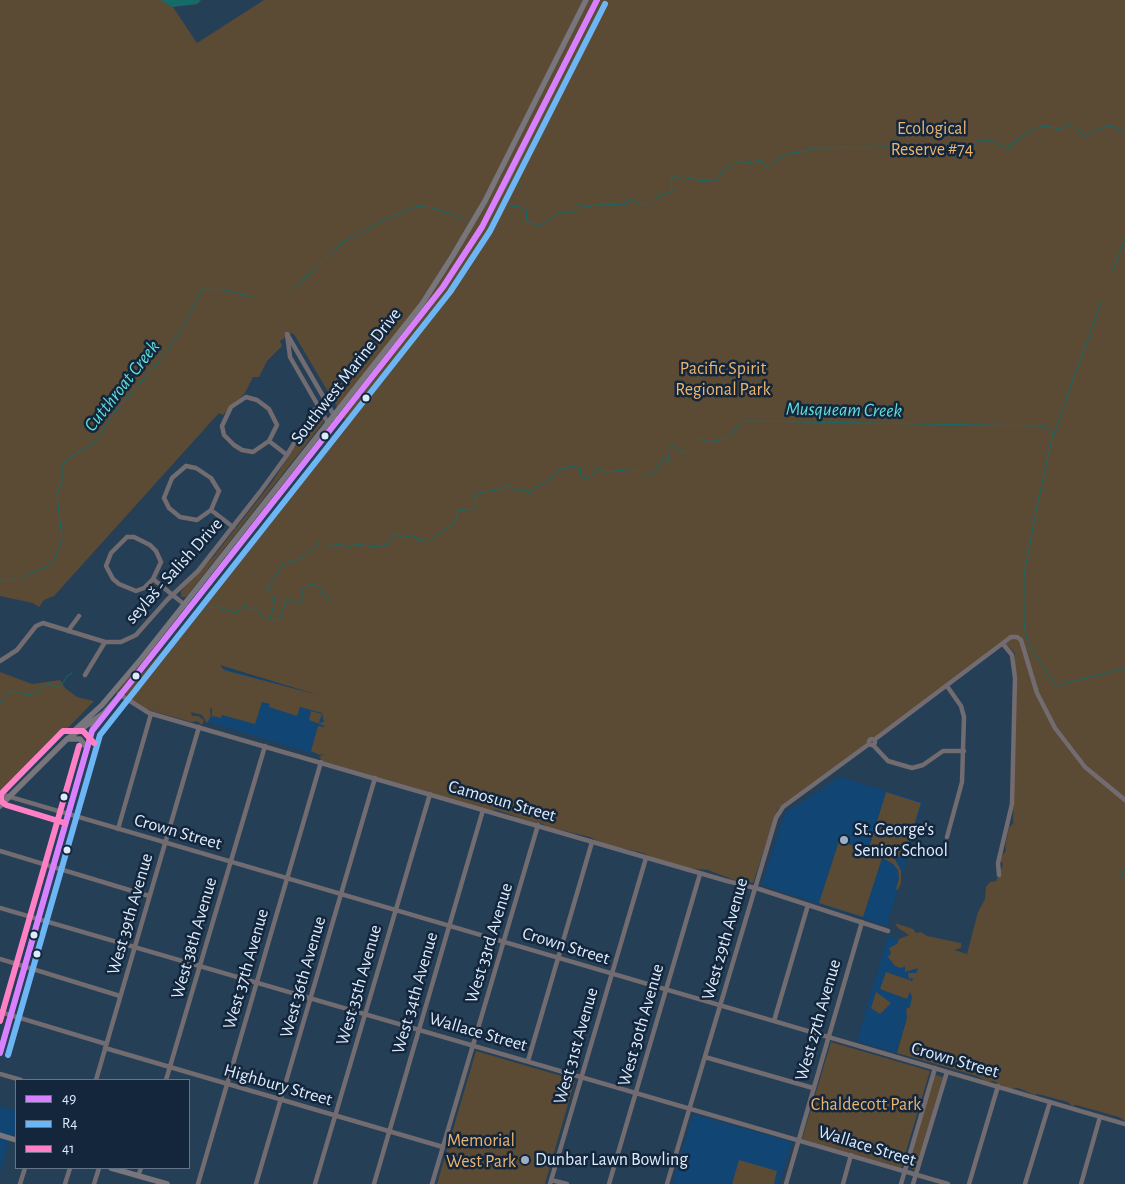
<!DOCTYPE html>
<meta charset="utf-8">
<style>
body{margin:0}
#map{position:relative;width:1125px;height:1184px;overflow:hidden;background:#253f57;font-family:"Alegreya Sans",sans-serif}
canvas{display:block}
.legend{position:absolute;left:15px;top:1079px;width:175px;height:90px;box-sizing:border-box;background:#13263b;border:1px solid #647589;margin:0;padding:6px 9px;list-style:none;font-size:15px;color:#ddecfd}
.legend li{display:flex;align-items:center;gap:10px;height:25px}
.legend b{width:25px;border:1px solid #647589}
</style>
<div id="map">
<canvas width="1125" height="1184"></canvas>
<ul class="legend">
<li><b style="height:6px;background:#d880ff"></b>49</li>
<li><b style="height:6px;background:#6db6f5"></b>R4</li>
<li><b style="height:6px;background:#ff80c5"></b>41</li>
</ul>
</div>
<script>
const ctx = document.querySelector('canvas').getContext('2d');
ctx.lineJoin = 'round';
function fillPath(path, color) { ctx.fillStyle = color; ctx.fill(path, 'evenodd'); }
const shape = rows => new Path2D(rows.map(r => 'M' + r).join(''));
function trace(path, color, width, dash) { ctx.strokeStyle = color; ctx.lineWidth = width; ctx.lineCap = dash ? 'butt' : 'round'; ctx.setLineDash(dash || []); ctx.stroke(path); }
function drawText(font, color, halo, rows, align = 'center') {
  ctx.font = font + ' "Alegreya Sans",sans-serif'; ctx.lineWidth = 5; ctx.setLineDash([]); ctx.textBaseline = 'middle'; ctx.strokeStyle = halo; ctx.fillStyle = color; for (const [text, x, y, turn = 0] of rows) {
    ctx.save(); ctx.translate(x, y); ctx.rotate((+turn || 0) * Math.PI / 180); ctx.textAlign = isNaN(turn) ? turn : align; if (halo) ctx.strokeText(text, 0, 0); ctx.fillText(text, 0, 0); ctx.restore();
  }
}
const built = shape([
 [224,668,333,699,318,755,208,722],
 [840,777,923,802,887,926,762,885,785,813],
 [888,936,928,948,896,1053,857,1041],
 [0,1106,16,1111,16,1135,11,1134,0,1172],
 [693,1114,792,1142,779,1184,672,1184]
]);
const green = shape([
 [0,0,201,0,197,4,173,7,197,43,264,0,1125,0,1125,1121,1119,1117,1076,1105,1072,1106,1068,1102,1038,1094,1035,1095,1018,1088,1009,1089,993,1081,987,1082,977,1076,897,1053,907,1018,906,1009,910,1007,912,997,910,992,907,999,880,989,886,972,912,981,913,978,909,979,908,973,916,973,918,968,905,972,905,966,901,968,895,966,888,957,891,953,889,948,897,944,899,939,909,935,898,928,895,923,913,929,916,933,921,932,927,936,961,943,961,948,954,950,967,954,978,912,985,899,986,887,990,882,996,881,999,875,1003,864,999,860,1006,850,1005,846,1009,827,1013,824,1015,653,1009,647,1001,645,778,809,753,883,744,881,742,883,708,870,686,868,656,859,643,853,601,843,590,837,548,827,539,822,537,824,497,810,489,810,323,761,319,757,324,754,320,755,311,751,318,726,324,727,325,726,309,720,311,711,322,714,319,723,324,722,322,713,300,707,297,716,269,707,270,704,262,702,255,724,222,715,221,718,212,716,212,708,210,709,211,716,207,723,202,715,191,712,192,716,198,716,204,720,202,725,197,721,191,722,145,709,126,697,126,692,183,627,345,420,341,414,337,416,340,412,295,336,292,333,280,341,282,346,267,361,259,377,253,377,245,393,223,415,219,413,54,596,44,600,39,607,33,603,0,596],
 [220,665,318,695,224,670],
 [319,412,324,418,323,423,186,597,181,597,181,591,213,557,272,482,315,414],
 [331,423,332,424,190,602],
 [182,612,120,692,117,693,117,692],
 [0,672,32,684,60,680,65,688,77,697,94,701,6,792,0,790],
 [886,792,921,803,904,858,869,848],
 [839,841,883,855,863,917,819,903],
 [884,856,895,859,901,871,901,883,898,890,896,889,899,878,898,870,893,864,883,858],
 [876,992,891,1003,880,1014,871,1008],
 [831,1042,930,1071,901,1168,802,1139],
 [476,1051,575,1080,545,1184,437,1184],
 [935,1075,943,1077,915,1170,908,1167],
 [739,1160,777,1171,774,1184,732,1184]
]);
const water = shape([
 [161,0,201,0,197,4,172,7]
]);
const stream = shape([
 [516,185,518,185],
 [520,186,522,187],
 [501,215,509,207,518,206,527,211,526,221,533,224,543,224,559,212,574,212,579,203,586,207,603,204,624,205,630,199,638,203,652,204,659,196,672,191,671,180,674,176,682,180,695,177,698,181,708,180,716,182,723,170,739,161,749,163,761,160,765,167,770,168,779,158,791,153,808,151,809,148,972,146,979,141,989,140,1008,149,1019,138,1036,128,1045,126,1060,129,1069,123,1086,137,1098,129,1109,126,1118,128,1125,134],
 [495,216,498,215],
 [1113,271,1125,238],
 [287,295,342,243,386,219,417,206,432,208,452,214,459,219,467,220],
 [184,325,202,289,226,290,251,297],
 [1076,372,1101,302],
 [1054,434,1075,374],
 [490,491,500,489,507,485,516,490,526,490,530,494,534,488,549,481,554,474,563,468,567,469,571,466,581,469,580,475,585,479,593,474,597,468,606,472,636,469,642,475,648,476,657,471,660,461,668,461,670,447,675,447,685,453,700,438,707,442,725,439,745,421,1041,426,1050,429],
 [24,577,52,563,58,551,62,538,57,495,62,480,62,466,67,459,97,441,111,417,162,358,182,328],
 [0,580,16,579],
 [1038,587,1039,588],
 [1024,599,1024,574,1036,511,1053,434],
 [1024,602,1024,624,1028,643,1056,686,1125,668],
 [200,607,203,607],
 [206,608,219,607,235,613,245,606,251,610,257,609,264,619,270,620,275,599,269,592,267,584,272,582,282,565,300,559,316,547,316,544,322,541,328,547,339,544,347,548,356,544,376,547,387,544,395,533,403,538,413,535,418,540,427,542,455,523,458,511,474,509,476,503,474,494,488,491],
 [272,620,280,619,286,600,291,600,298,604,302,602,302,591,306,586,314,584,321,589,324,596,331,600],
 [0,703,9,692,14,691,29,695,40,691,45,683,60,688,67,676,72,673],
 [1121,879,1125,867]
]);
const minor = shape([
 [287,334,335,417],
 [287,334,290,357,328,423],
 [246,397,257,400,269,409,277,425,269,441,253,452,242,450,234,445,224,435,222,426,231,407,246,397],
 [269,441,287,455],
 [186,466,196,468,211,478,219,491,211,510,197,520,180,517,169,508,164,498,172,478,186,466],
 [211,510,233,527],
 [127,537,134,537,150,545,156,551,161,562,153,579,144,588,136,591,119,584,113,579,106,566,111,553,127,537],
 [153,579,185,605],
 [68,631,79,616],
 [0,661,17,650,36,626,43,623,105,642,121,642,136,635,167,600,198,571,260,492,287,455,314,410,327,404],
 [85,675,105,642],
 [947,686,961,706,964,717,962,782,947,837],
 [119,694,149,713,727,881,759,889,888,931],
 '869 742a3 3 0 1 1 6 0a3 3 0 1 1-6 0Z',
 [874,740,1011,637,1017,637,1021,640,1037,693,1055,728,1085,767,1125,800],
 [873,745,888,761,912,768,923,765,943,751,964,751],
 [0,794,1125,1124],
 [118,829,151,714],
 [0,851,149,896],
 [999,875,998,863,1012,804,1015,678,1012,655,1003,644],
 [0,908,948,1184],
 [0,959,120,996],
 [0,1012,106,1044],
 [774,1021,808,905],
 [105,1048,443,1147],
 [705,1057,813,1088],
 [528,1061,592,842],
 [0,1074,21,1080],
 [96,1080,199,727],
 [166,1080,265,746],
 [138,1176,141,1168],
 [551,1180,567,1184],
 [20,1184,25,1168],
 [65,1184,70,1168],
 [94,1184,99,1168],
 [198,1184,321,762],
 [256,1184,375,778],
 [315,1184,430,794],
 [374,1184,483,810],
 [432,1184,538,825],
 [550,1184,646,858],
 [609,1184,700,874],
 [667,1184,776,818,783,807,869,744],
 [786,1184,862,922],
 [843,1184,851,1155],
 [901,1184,935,1068],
 [913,1184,947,1072],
 [969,1184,998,1086],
 [1025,1184,1050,1102],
 [1081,1184,1100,1117]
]);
const major = shape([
 [76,729,102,705,141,659,422,304,452,257,485,201,586,0],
 [92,731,103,714],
 [67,739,80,739,87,748],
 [0,806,67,739,104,713,128,686,443,287,482,227,506,182,597,0],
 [0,1053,95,720],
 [0,1135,16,1140],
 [111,1168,167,1184]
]);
const bus1 = shape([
 [0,1053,92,731,443,287,482,227,597,0]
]);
const bus2 = shape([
 [8,1055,100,735,450,292,490,231,605,4]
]);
const bus3 = shape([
 [65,823,6,805,1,801,1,794,63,731,83,731,94,743],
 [0,1021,79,746]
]);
const markers = [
 [366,398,4.5,"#ddecfd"],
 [325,436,4.5,"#ddecfd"],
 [136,676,4.5,"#ddecfd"],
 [64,797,4.5,"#ddecfd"],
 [844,840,5,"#9dafc3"],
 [67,850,4.5,"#ddecfd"],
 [34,935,4.5,"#ddecfd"],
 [37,954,4.5,"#ddecfd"],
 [525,1160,5,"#9dafc3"]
];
const parkNames = [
 ["Ecological",932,129],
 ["Reserve #74",932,150],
 ["Pacific Spirit",723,369],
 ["Regional Park",723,390],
 ["Chaldecott Park",866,1105],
 ["Memorial",481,1141],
 ["West Park",481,1162]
];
const streetNames = [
 ["Southwest Marine Drive",346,376,-52],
 ["seyləš - Salish Drive",174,571,-48],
 ["Camosun Street",502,801,16],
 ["Crown Street",178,832,16],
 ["West 39th Avenue",130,914,-74],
 ["West 38th Avenue",194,938,-74],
 ["West 29th Avenue",725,939,-74],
 ["West 33rd Avenue",489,943,-73],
 ["Crown Street",566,946,17],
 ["West 37th Avenue",246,969,-74],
 ["West 36th Avenue",303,977,-74],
 ["West 35th Avenue",359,985,-74],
 ["West 34th Avenue",415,993,-74],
 ["West 27th Avenue",818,1020,-74],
 ["West 30th Avenue",641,1025,-74],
 ["Wallace Street",478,1032,16],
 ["West 31st Avenue",576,1046,-74],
 ["Crown Street",955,1060,16],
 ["Highbury Street",278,1085,16],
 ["Wallace Street",867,1146,17]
];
const poiNames = [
 ["St. George's",854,830],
 ["Senior School",854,851],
 ["Dunbar Lawn Bowling",535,1160]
];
const waterNames = [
 ["Cutthroat Creek",122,386,-52],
 ["Musqueam Creek",844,410,1]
];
fillPath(built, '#104574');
fillPath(green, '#5b4a34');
fillPath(water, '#146b6a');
trace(stream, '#146b6a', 1);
trace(minor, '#726c70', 4.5);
trace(major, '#78757c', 5.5);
trace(bus1, '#d880ff', 6);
trace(bus2, '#6db6f5', 6);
trace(bus3, '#ff80c5', 6);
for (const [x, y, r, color] of markers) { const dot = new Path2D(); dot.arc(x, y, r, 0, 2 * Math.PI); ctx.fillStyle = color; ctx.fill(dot); trace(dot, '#13263b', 2); }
drawText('18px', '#edb46d', '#13263b', parkNames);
drawText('18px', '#ddecfd', '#13263b', streetNames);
drawText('18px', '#ddecfd', '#13263b', poiNames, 'left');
drawText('italic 19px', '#61ddd7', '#13263b', waterNames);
</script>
